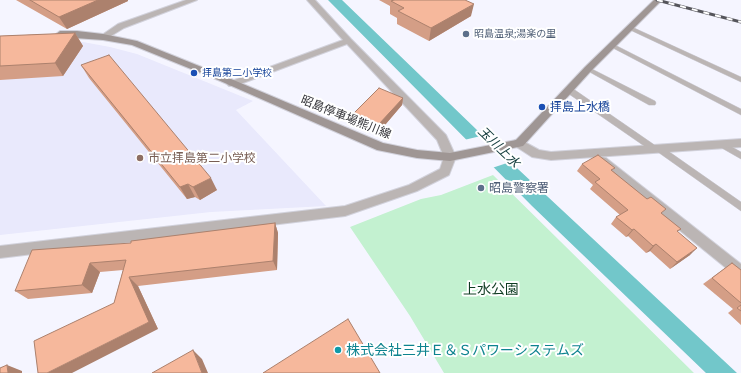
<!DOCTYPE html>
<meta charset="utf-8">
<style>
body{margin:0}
canvas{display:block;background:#f5f5ff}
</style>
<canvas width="741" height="373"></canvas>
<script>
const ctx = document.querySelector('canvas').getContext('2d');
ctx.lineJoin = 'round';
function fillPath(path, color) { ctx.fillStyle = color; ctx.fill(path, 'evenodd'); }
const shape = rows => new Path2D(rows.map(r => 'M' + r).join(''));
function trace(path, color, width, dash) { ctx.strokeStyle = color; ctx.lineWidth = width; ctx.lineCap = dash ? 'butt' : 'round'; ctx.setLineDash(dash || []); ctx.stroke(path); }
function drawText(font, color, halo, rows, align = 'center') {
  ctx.font = font + ' Commissioner,"Noto Sans JP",sans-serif'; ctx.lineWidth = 4; ctx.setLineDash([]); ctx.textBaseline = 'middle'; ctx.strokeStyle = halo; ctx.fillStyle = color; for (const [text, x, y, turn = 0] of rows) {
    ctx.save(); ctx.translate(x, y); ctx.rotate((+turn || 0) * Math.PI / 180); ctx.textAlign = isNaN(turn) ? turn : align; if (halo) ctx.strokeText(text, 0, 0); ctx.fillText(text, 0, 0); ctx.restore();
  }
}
const built = shape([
 [53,40,83,42,110,47,137,54,253,101,236,110,326,206,211,212,0,235,0,45]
]);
const green = shape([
 [493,175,694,373,444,373,410,316,350,227,421,199,441,195]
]);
const water = shape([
 [328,0,342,0,504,156,737,373,706,373,532,206]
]);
const pier = shape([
 [485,135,513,161,492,168,464,140]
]);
const service = shape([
 [628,27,632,27,741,77,741,82,628,29,628,27],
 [613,44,741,109,741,115,611,47,611,45,613,44],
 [588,67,655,101,656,103,655,105,649,105,586,70,585,69,588,67],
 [566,88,572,88,656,146,661,146,741,202,741,211,655,150,650,150,566,92,566,88],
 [723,142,741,152,741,159,720,147,719,145,723,142]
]);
const minor = shape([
 [186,0,197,0,124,28,106,39,103,40,99,37,118,24,186,0],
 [307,0,315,0,351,39,446,135,456,157,449,175,417,191,345,216,0,258,0,246,345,206,409,185,440,169,444,157,437,140,347,44,235,86,229,86,227,84,229,82,343,40,307,0],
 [519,139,539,150,551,152,741,139,741,147,551,160,532,157,515,146,514,143,515,140,519,139],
 [602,157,606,158,741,264,741,278,736,276,598,164,596,161,598,158,602,157]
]);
const secondary = shape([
 [654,0,662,0,591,71,523,146,450,161,417,158,377,150,218,80,132,45,103,40,60,37,56,34,60,31,77,31,103,34,137,41,224,76,383,143,417,150,450,153,516,140,585,67,654,0]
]);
const rail = shape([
 [657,0,741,22]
]);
const wall = shape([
 [16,0,128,0,128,1,67,29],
 [379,0,465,0,471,16,429,41,397,24,397,18,390,14,390,6],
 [75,33,83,46,63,76,0,80,0,36],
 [81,65,217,190,200,200,195,197,187,199,89,78],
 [403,98,402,105,379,132,354,121,354,113],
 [582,164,613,171,662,214,681,229,677,232,690,255,670,269,650,251,646,253,628,236,626,237,611,224,616,217,620,215,590,189,593,185,577,171],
 [275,223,278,233,277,270,138,286,158,329,114,303,123,270,100,272,92,293,28,299,15,291,131,243],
 [732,263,741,270,741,325,728,313,733,309,703,284]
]);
const shadedWall = shape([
 [98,0,128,0,128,1,67,29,59,17],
 [474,4,471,16,429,41,431,28],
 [75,33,83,46,63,76,55,63],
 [403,98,402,105,379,132,379,124],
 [211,178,217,190,200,200,193,187],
 [188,184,195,197,187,199,180,187],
 [275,223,278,233,277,270,273,261],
 [634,229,628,236,626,237,632,230],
 [656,244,650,251,646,253,653,246],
 [697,248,690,255,670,269,677,262],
 [90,263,100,272,92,293,82,285],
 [129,277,138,286,158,329,72,373,47,373,149,322],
 [193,350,202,359,208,373,202,373],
 [7,365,22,371,22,373,8,373]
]);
const building = shape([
 [30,0,98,0,59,17,30,0],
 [394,0,465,0,474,4,431,28,398,11,404,8,391,1,394,0],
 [75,33,55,63,0,66,0,36,75,33],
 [109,55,211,178,193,187,188,184,180,187,81,65,109,55],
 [379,88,403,98,379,124,354,113,379,88],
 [598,155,615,168,611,170,647,199,651,197,666,209,661,213,681,229,677,231,697,248,677,262,656,244,653,246,634,229,632,230,616,217,628,210,595,182,600,179,582,164,598,155],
 [275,223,273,261,129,277,149,322,47,373,38,373,34,341,114,303,126,260,90,263,82,285,15,291,32,250,131,243,131,241,275,223],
 [732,263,741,270,741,303,712,278,732,263],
 [741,305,741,311,737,308,741,305],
 [348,319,380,373,263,373,348,319],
 [193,350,202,373,152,373,193,350],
 [7,365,8,373,0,373,0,368,7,365]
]);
const markers = [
 [466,34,4,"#5c6f8a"],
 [194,73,4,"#1a4fb4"],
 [542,107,4,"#1a4fb4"],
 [140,158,4,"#8d6e63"],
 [481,188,4,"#5c6f8a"],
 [338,350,4,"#0f9aa8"]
];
const farServicenames = [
 ["昭島温泉;湯楽の里",474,34]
];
const farTransitnames = [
 ["拝島第二小学校",202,73]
];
const transitNames = [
 ["拝島上水橋",550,107]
];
const streetNames = [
 ["昭島停車場熊川線",346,117,22]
];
const educationNames = [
 ["市立拝島第二小学校",148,158]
];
const serviceNames = [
 ["昭島警察署",489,188]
];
const waterNames = [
 ["玉川上水",499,147,44]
];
const nearParknames = [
 ["上水公園",491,289]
];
const nearCulturenames = [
 ["株式会社三井Ｅ＆Ｓパワーシステムズ",346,350]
];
fillPath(built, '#e9e9fc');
fillPath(green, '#c3f1d0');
fillPath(water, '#72c7ca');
fillPath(pier, '#f5f5ff');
trace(service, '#d2d2dc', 1);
trace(minor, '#d2d2dc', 2);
trace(secondary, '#d2d2dc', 2);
fillPath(service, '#bbb5b4');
fillPath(minor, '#bbb5b4');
fillPath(secondary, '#9f9694');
trace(rail, '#55555b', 3);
trace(rail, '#fff', 2, [6]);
fillPath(wall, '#d49e86');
fillPath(shadedWall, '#ac816d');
fillPath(building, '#f6b89c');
trace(building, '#ac816d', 1);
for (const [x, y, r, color] of markers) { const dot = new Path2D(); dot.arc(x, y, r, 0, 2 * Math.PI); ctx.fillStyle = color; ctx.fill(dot); trace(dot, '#fff', 1.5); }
drawText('10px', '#4e5e75', '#fff', farServicenames, 'left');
drawText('10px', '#164399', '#fff', farTransitnames, 'left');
drawText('12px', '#164399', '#fff', transitNames, 'left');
drawText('12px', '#35353a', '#fff', streetNames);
drawText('12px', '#785e54', '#fff', educationNames, 'left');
drawText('12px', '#4e5e75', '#fff', serviceNames, 'left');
drawText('italic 13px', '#123b3c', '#fff', waterNames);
drawText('14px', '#0f3c22', '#fff', nearParknames);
drawText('14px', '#0d838f', '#fff', nearCulturenames, 'left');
</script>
